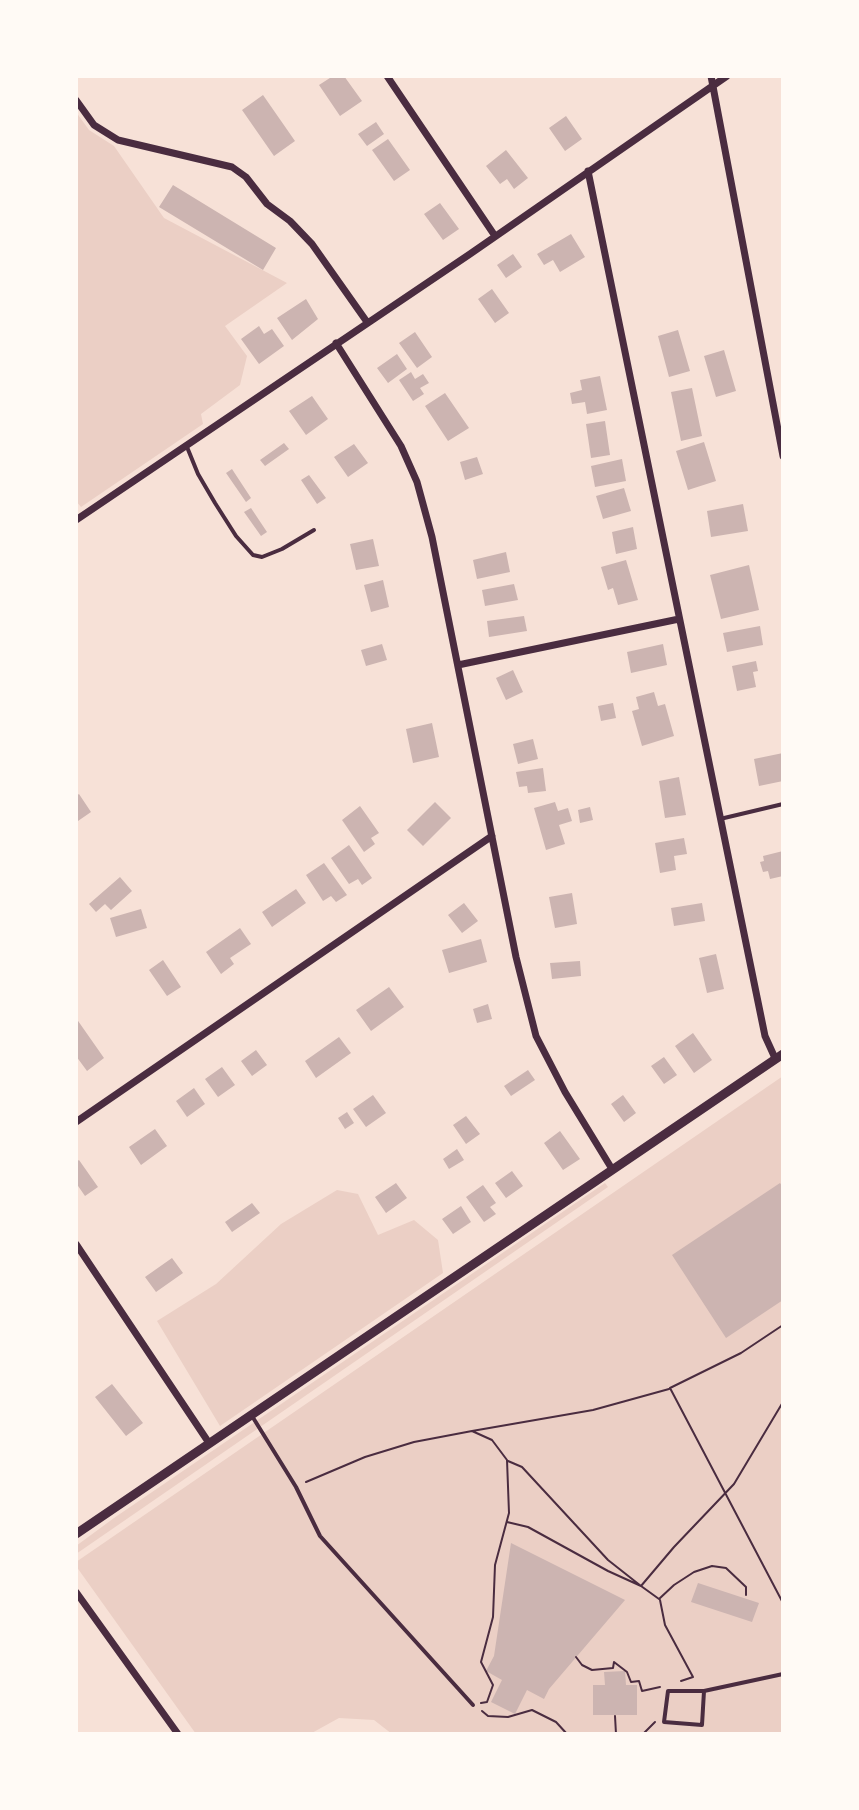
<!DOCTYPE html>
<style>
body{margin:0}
#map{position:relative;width:859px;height:1810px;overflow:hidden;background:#f7e1d7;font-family:"Asap Condensed",sans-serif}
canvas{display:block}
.frame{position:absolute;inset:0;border:78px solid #fffaf5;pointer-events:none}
</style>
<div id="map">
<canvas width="859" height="1810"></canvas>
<div class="frame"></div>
</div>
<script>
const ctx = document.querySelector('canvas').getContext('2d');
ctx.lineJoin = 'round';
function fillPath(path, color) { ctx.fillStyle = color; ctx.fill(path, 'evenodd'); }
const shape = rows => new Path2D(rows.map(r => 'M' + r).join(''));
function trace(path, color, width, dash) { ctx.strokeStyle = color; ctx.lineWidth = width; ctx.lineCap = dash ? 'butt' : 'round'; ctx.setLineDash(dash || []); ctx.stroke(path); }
const green = shape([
 [76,112,89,130,114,146,164,218,287,283,225,326,247,356,240,385,201,414,203,424,81,507,76,501],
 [783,1076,783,1734,392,1734,374,1720,339,1718,310,1734,196,1734,76,1566,76,1562],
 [605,1183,608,1187,76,1554,76,1546,114,1518],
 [337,1190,358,1194,378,1235,414,1220,438,1240,443,1273,220,1426,157,1321,216,1284,281,1224]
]);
const building = shape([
 [333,76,344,76,362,101,340,116,319,85],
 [263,95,295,141,274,156,242,110],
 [566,116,582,139,565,151,549,128],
 [376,122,384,134,367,146,358,134],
 [388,139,410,170,394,181,372,150],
 [506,150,528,178,514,189,507,179,500,184,486,166],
 [173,185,276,248,263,270,159,207],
 [440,203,459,229,443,240,424,214],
 [571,234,585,257,560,272,553,260,544,265,537,254],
 [513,254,522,267,506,278,497,265],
 [492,289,509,313,495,323,478,299],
 [306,299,318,319,292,340,277,318],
 [259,326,264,334,272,329,284,346,259,364,241,339],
 [678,330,690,371,669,377,658,336],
 [415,332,432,357,417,368,399,343],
 [724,350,736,391,716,397,704,356],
 [397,354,407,369,388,383,377,368],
 [411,372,415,379,423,374,429,383,420,388,424,394,413,401,399,380],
 [600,376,607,410,587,414,585,402,572,404,570,393,582,390,580,380],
 [692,388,702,436,681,441,671,392],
 [445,393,469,428,448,441,425,406],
 [312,396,328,419,306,435,289,411],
 [605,421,610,455,591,458,586,424],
 [704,442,716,481,688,490,676,451],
 [284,443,289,449,265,466,260,460],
 [354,444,368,463,348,477,334,457],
 [477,457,483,474,465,480,460,462],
 [622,459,626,481,595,487,591,466],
 [232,469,251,498,246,502,226,473],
 [309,475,326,498,317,504,301,480],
 [624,488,631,511,603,519,596,496],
 [743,504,748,531,711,537,707,511],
 [251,508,267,532,261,536,244,512],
 [633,527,637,549,616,554,612,532],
 [373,539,379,566,356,570,350,544],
 [506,552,510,572,477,579,473,560],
 [626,560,638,600,618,605,613,588,608,590,601,567],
 [749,565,759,610,721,619,710,575],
 [383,580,389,607,371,612,364,585],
 [514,584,518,600,485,606,482,590],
 [524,616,527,631,489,637,487,621],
 [760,626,763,645,727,652,723,633],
 [382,644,387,660,366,666,361,650],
 [663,644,667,665,631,673,627,652],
 [756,661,758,671,753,672,756,687,737,691,732,666],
 [513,670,523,692,506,700,496,678],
 [654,692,658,706,665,704,674,736,642,746,632,711,639,709,636,697],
 [613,703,616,718,601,721,598,706],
 [432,723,439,757,413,763,406,729],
 [533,739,538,759,518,764,513,744],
 [783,753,783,781,759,786,754,759],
 [543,768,546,791,528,793,527,786,519,787,516,772],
 [679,777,686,815,665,818,659,781],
 [79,794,91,812,78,821,76,796],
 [435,802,451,818,423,846,407,830],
 [555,802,558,811,568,808,572,821,559,825,565,844,546,850,534,808],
 [360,806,379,833,371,838,375,844,364,852,342,820],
 [590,807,593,820,580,823,578,810],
 [684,838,687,854,674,856,676,870,660,873,655,843],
 [349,845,372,878,362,885,358,879,349,884,331,858],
 [783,851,783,876,770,879,768,871,763,872,760,862,764,861,763,856],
 [324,863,347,895,336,902,331,896,323,901,306,875],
 [120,877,132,891,111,910,105,904,96,912,89,904],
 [296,889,306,903,272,927,262,912],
 [572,893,577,924,555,928,549,897],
 [464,903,478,921,462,933,448,915],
 [702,903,705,921,674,926,671,908],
 [141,909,147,928,116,937,110,918],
 [240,928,251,944,230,958,234,964,221,974,206,952],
 [481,939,487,962,449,973,442,950],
 [716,954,724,989,707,993,699,958],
 [163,960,181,987,167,996,149,970],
 [580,961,581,976,552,979,550,963],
 [389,987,404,1007,371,1031,356,1010],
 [488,1004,492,1019,477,1023,473,1009],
 [76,1018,104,1058,87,1071,76,1056],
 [693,1033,712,1060,694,1073,675,1046],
 [339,1037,351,1053,316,1078,305,1061],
 [256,1050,267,1065,252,1076,241,1061],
 [664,1057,677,1075,664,1084,651,1066],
 [222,1067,235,1085,218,1097,205,1079],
 [528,1070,535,1080,511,1096,504,1086],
 [194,1088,205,1104,187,1117,176,1101],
 [373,1095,386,1113,366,1127,353,1109],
 [623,1095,636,1113,624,1122,611,1104],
 [347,1112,354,1123,345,1129,338,1118],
 [466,1116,480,1134,466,1144,453,1125],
 [155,1129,167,1146,141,1165,129,1147],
 [560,1131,580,1159,563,1170,544,1143],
 [457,1149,464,1160,449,1169,443,1159],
 [79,1160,98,1187,85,1196,76,1183,76,1162],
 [512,1171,523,1186,506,1198,495,1183],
 [396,1183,407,1198,386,1213,375,1197],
 [780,1183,783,1187,783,1300,726,1338,672,1255],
 [483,1185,496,1203,490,1207,496,1214,484,1222,466,1197],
 [252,1203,260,1213,232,1232,225,1222],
 [461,1206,471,1222,453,1234,442,1219],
 [172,1258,183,1273,156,1292,145,1277],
 [112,1384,143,1423,126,1436,95,1397],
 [511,1543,625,1600,549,1689,544,1699,527,1690,515,1714,491,1702,502,1680,486,1671,494,1656],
 [698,1583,759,1603,752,1622,691,1602],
 [625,1671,626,1685,637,1685,637,1715,593,1715,593,1685,605,1685,604,1672]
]);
const path = shape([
 [783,1325,741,1353,670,1388,783,1603],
 [472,1431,593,1410,669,1389],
 [306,1482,365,1457,414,1442,472,1431,492,1440,507,1460,509,1513,495,1565,493,1617,481,1662,493,1685,487,1702,481,1703],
 [507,1522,528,1527,608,1571,641,1586,608,1560,522,1467,508,1461],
 [746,1595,746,1587,726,1568,712,1566,694,1572,674,1585,659,1599,641,1586,674,1547,734,1484,783,1402],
 [660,1600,665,1625,693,1677,681,1681],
 [576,1657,582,1665,592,1670,613,1668,614,1662,627,1672,631,1682,639,1681,642,1691,660,1687],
 [482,1711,488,1716,508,1717,532,1710,556,1722,567,1734],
 [615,1716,616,1734],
 [643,1734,655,1722]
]);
const service = shape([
 [187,447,198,474,215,503,236,536,253,555,262,557,282,549,314,530],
 [720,819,783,804],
 [252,1416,296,1487,320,1536,473,1705],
 [704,1691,702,1725,664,1722,668,1691,704,1691,783,1674]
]);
const minor = shape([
 [387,76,495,236],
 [711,76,783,456],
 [76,100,94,125,118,140,232,167,246,177,267,204,290,221,312,244,367,322],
 [588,171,765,1036,775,1058],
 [336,343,401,446,417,482,432,537,516,957,536,1036,565,1092,612,1169],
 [76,520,470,254,727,76],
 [458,665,679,619],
 [76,1122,492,836],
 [76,1244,209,1443],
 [76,1592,178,1734]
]);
const tertiary = shape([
 [76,1534,783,1054]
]);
fillPath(green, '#ebcfc5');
fillPath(building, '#ccb4b1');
trace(path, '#4a2c40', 2);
trace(service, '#4a2c40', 4);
trace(minor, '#4a2c40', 7);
trace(tertiary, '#4a2c40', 9);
</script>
